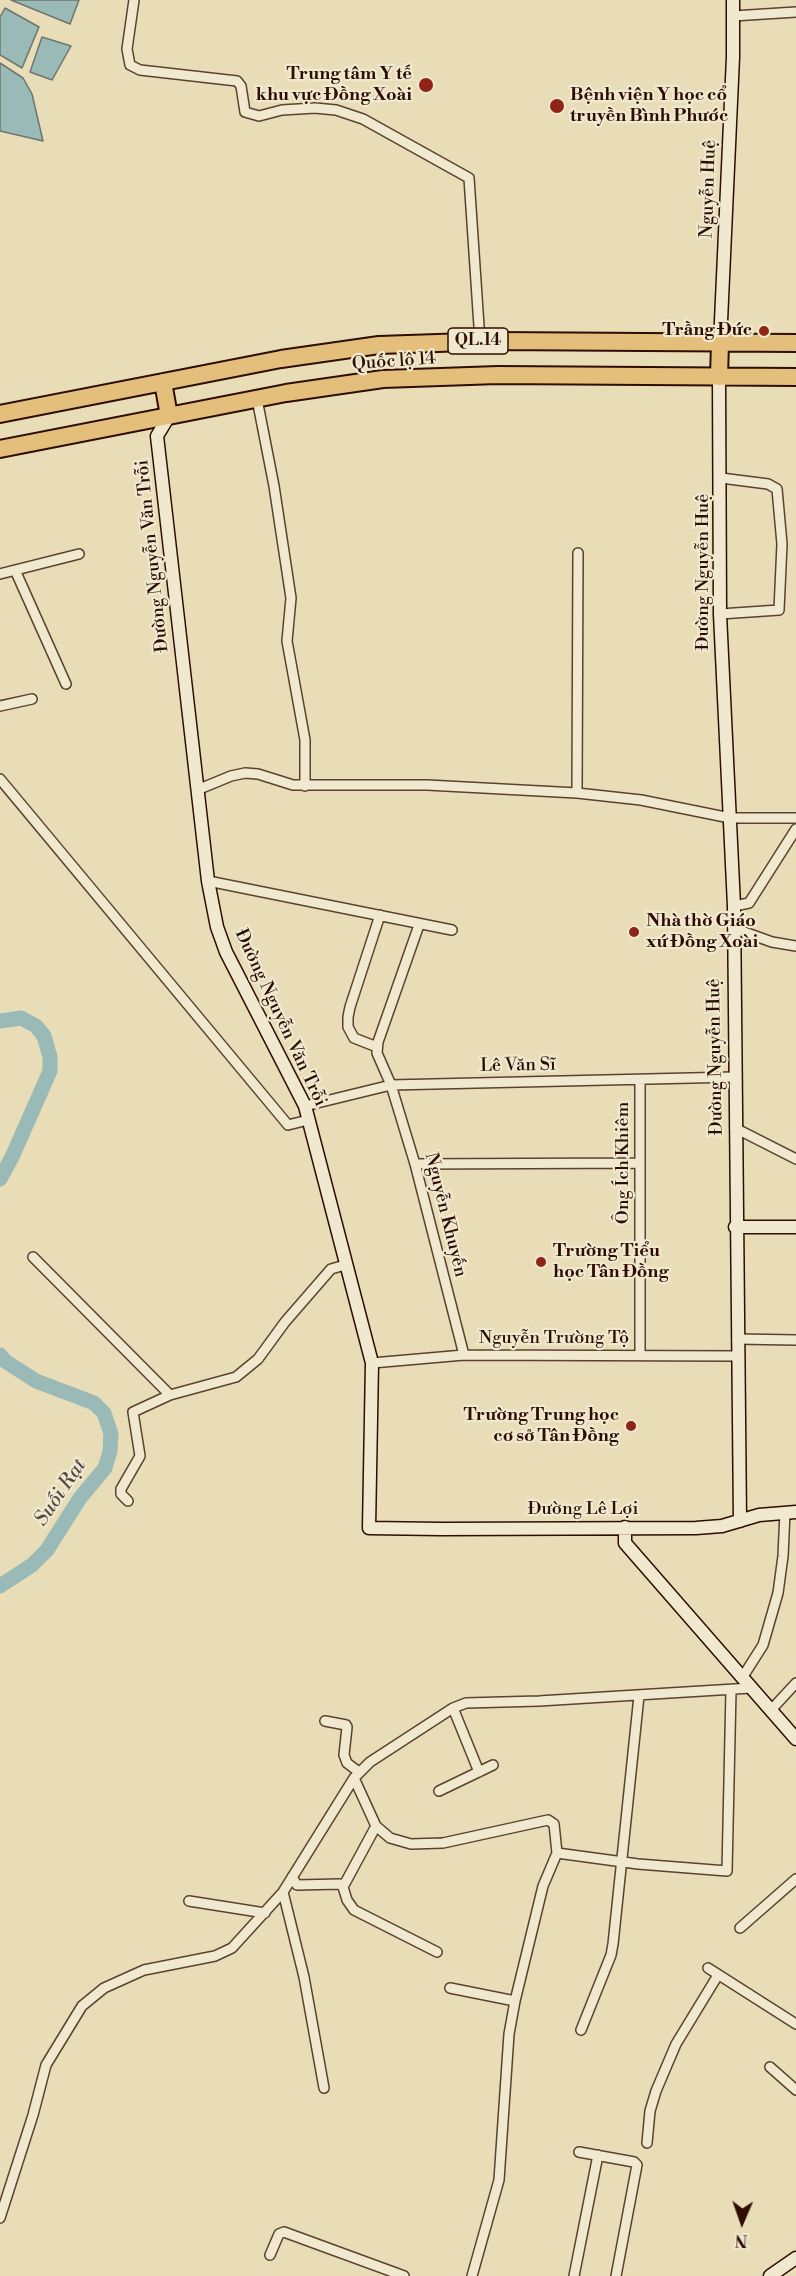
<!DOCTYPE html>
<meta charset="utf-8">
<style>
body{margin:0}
#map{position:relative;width:796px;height:2276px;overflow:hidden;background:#e8ddb6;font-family:"Libre Bodoni",serif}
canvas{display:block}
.north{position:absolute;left:712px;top:2192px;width:60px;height:60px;-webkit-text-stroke:4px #f0e9d0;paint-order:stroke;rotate:182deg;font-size:16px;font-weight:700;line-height:24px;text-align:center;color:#2e0d02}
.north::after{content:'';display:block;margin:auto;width:21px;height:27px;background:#2e0d02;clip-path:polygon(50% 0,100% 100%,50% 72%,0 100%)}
</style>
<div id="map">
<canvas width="796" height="2276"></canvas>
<div class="north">N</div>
</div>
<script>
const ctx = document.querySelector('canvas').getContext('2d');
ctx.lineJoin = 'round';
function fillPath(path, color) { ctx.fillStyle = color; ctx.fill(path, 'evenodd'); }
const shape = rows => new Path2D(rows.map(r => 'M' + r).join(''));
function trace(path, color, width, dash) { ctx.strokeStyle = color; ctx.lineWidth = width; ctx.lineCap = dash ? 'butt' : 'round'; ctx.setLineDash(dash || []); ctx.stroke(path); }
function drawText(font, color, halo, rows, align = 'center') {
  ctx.font = font + ' "Libre Bodoni",serif'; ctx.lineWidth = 4.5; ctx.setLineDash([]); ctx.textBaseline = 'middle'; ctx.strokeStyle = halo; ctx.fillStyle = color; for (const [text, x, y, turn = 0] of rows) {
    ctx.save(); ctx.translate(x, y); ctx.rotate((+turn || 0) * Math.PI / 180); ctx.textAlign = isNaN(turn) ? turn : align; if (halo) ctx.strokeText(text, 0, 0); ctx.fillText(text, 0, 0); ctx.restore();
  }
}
const water = shape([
 [11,0,79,0,70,24,11,0],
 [5,8,39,27,22,68,0,55,0,17,5,8],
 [42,37,71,46,52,80,30,72,42,37],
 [0,63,23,78,32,94,43,141,0,131,0,63]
]);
const river = shape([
 [0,1021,21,1018,36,1026,44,1036,50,1057,50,1071,12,1157,0,1179],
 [0,1355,5,1361,36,1381,94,1403,104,1413,111,1434,110,1451,105,1468,80,1498,47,1550,32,1565,0,1586]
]);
const street = shape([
 [134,0,127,49,130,65,140,70,237,81,241,86,245,112,259,116,282,110,315,108,336,110,363,119,469,178,480,341],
 [733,16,796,12],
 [257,399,274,486,291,598,287,641,305,740,305,786],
 [15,570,66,684],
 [0,574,79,554],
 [720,614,779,610,782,544,777,489,768,484,721,478],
 [0,706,32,699],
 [0,779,288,1125,308,1120],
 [197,790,231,776,245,773,258,774,293,785,427,785,577,793,641,800,730,818,796,818],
 [577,793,578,553],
 [208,881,452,930],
 [734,906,749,903,796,829],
 [419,925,378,1042,377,1053,391,1085,415,1164,464,1355],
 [733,928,772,942,796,946],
 [377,1047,354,1038,348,1027,348,1017,350,1007,380,915],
 [640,1080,640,1355],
 [305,1106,391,1085,734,1077],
 [735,1128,796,1159],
 [415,1164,640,1163],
 [33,1257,170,1395],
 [737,1339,796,1340],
 [372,1363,464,1355,737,1356],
 [128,1501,121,1494,121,1489,140,1456,133,1412,170,1395,236,1377,258,1359,285,1322,331,1269,345,1265],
 [742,1678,763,1645,778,1593,783,1556,785,1512],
 [453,1708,479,1772],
 [771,1710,796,1683],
 [325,1721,346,1725,347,1727,344,1755,347,1763,359,1772],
 [354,1778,376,1826,390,1838,411,1844,443,1843,548,1820,554,1824,557,1853],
 [439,1791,493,1765],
 [292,1877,297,1885,340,1884,343,1887,347,1900,354,1910,437,1952],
 [343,1887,376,1826],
 [283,1892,304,1977,324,2088],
 [189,1901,265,1913],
 [740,1928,796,1879],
 [708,1968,796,2024],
 [450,1988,515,2001],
 [581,2030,611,1955,613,1944,639,1696],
 [770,2067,796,2090],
 [647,2143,650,2111,656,2091,676,2044,718,1975],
 [579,2152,634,2162,637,2165,616,2276],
 [0,2218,33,2115,46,2065,82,2006,104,1988,144,1970,215,1956,232,1948,283,1892,354,1778,370,1762,453,1708,466,1703,539,1701,751,1688],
 [270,2255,279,2234,284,2232,404,2276],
 [472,2276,499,2180,509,2034,515,2001,543,1886,557,1853,638,1864,727,1871,731,1690],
 [574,2276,598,2155]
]);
const secondary = shape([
 [720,343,733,57,733,0],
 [719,377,720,614,734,906,740,1521],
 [169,416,157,436,208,881,217,927,226,952,305,1106,372,1363,369,1528,441,1529,696,1528,722,1526,759,1515,796,1512],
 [735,1227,796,1227],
 [625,1527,625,1543,796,1739],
 [770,2276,796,2258]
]);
const highway = shape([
 [719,377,720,343],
 [163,382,169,416],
 [0,414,281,359,379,345,496,341,796,343],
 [0,449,286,393,383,379,498,375,796,377]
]);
const markers = [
 [426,85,8,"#8f2418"],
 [557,106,8,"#8f2418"],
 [764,331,6,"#8f2418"],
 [634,932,6,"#8f2418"],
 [541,1262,6,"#8f2418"],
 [631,1426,6,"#8f2418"]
];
const shields = [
 [478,341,60]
];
const shieldNames = [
 ["QL.14",478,341]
];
const poiNames = [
 ["Trung tâm Y tế",412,75],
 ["khu vực Đồng Xoài",412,96],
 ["Bệnh viện Y học cổ",570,96,"left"],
 ["truyền Bình Phước",570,117,"left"],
 ["Trầng Đức",752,331],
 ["Nhà thờ Giáo",646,922,"left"],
 ["xứ Đồng Xoài",646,943,"left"],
 ["Trường Tiểu",553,1252,"left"],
 ["học Tân Đồng",553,1273,"left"],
 ["Trường Trung học",619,1416],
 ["cơ sở Tân Đồng",619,1437]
];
const streetNames = [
 ["Nguyễn Huệ",709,189,-88],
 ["Quốc lộ 14",394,362,-4],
 ["Đường Nguyễn Văn Trỗi",153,556,-96],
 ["Đường Nguyễn Huệ",704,572,-90],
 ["Đường Nguyễn Văn Trỗi",280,1018,65],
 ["Đường Nguyễn Huệ",716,1057,-91],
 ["Lê Văn Sĩ",518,1066,-1],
 ["Ông Ích Khiêm",624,1163,-90],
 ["Nguyễn Khuyến",445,1215,76],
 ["Nguyễn Trường Tộ",554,1339],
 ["Đường Lê Lợi",583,1510]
];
const waterNames = [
 ["Suối Rạt",61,1493,-56]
];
fillPath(water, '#99bab7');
trace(water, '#6e756f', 1.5);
trace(river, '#99bab7', 15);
trace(street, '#5c412f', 12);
trace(secondary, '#2e0d02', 15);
trace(highway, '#2e0d02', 20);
trace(street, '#f0e9d0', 9);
trace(secondary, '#f0e9d0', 12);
trace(highway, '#e4be7b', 16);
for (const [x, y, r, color] of markers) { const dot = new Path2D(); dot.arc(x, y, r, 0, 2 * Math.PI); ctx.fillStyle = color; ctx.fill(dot); trace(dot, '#f0e9d0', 2); }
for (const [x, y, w] of shields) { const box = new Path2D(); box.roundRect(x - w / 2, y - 13, w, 26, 4.5); ctx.fillStyle = '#f0e9d0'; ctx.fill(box); trace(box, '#2e0d02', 1.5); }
drawText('bold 16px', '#2e0d02', null, shieldNames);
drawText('bold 18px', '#2e0d02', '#f0e9d0', poiNames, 'right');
drawText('18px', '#2e0d02', '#f0e9d0', streetNames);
drawText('italic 20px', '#534a41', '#f0e9d0', waterNames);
</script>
